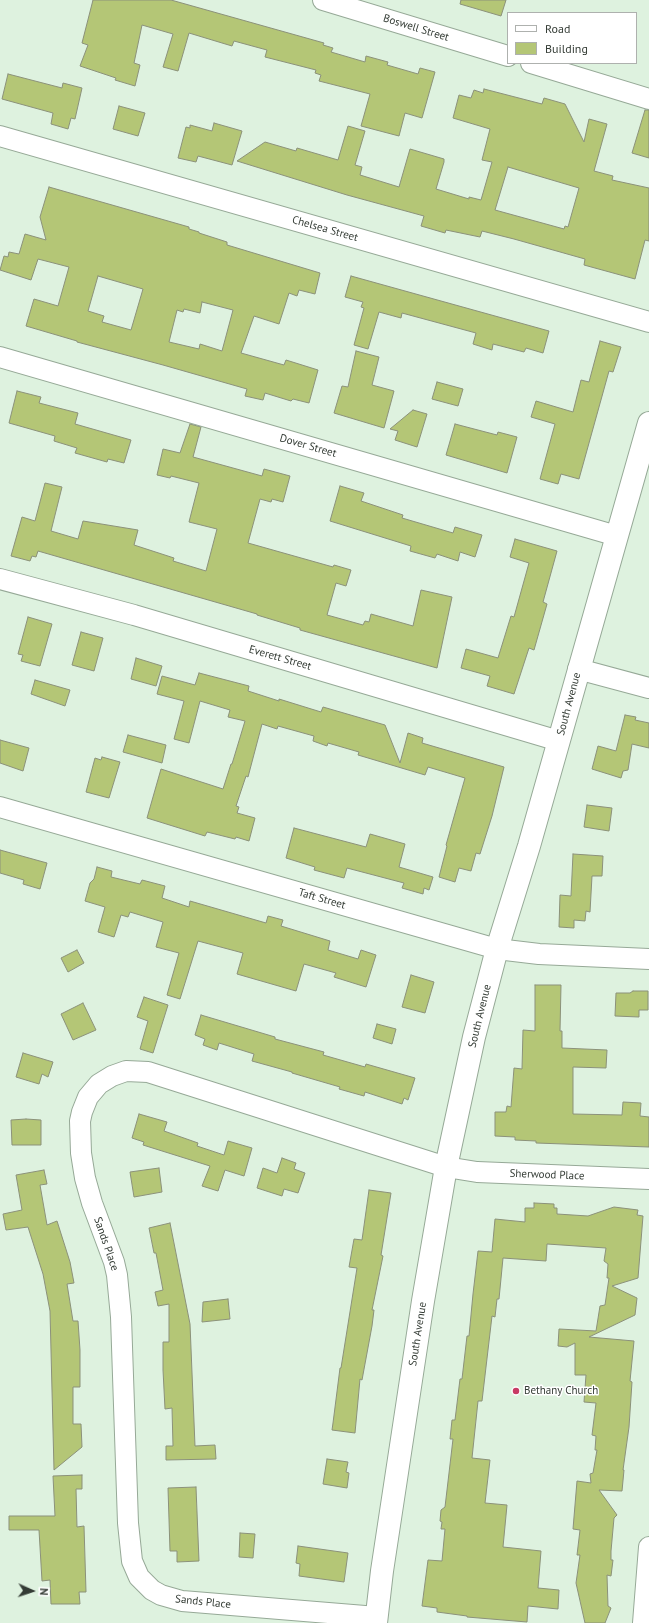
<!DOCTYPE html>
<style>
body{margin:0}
#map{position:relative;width:649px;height:1623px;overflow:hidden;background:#def2df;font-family:"PT Sans",sans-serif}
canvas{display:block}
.legend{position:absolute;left:507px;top:12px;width:130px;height:52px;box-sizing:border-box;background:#fff;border:1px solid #aeb1ae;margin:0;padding:5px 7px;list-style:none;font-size:12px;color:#343c35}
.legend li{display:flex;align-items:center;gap:8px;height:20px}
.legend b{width:20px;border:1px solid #aeb1ae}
.north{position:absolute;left:12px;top:1571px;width:40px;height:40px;-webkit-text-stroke:3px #fff;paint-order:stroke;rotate:93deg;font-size:11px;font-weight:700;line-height:16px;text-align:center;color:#343c35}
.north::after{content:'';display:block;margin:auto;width:14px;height:18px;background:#343c35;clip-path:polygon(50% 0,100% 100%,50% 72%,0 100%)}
</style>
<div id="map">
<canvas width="649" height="1623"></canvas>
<ul class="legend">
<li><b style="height:5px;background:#fff"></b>Road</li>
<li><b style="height:11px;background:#b4c676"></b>Building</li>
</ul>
<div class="north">N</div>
</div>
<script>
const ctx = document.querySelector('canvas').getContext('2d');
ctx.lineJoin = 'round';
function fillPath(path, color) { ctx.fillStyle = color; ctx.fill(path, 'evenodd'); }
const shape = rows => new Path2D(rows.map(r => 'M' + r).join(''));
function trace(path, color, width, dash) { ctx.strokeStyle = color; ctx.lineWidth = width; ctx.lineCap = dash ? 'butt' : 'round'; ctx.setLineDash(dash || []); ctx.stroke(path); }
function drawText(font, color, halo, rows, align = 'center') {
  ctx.font = font + ' "PT Sans",sans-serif'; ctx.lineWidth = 3; ctx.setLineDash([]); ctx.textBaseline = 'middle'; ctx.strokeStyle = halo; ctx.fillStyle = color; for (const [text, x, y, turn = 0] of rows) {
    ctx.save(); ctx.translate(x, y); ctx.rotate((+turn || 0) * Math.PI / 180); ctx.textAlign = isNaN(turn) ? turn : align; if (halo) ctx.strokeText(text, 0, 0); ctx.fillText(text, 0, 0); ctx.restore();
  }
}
const building = shape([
 [93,0,171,0,324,43,323,45,333,48,331,52,365,62,366,56,388,62,387,65,418,74,420,68,435,72,422,118,405,113,399,136,361,126,370,94,319,81,321,75,315,73,316,70,265,57,267,50,234,41,232,46,189,33,178,71,163,67,173,34,142,25,134,63,140,65,135,86,115,80,116,78,80,66,88,45,82,43,93,0],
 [461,0,506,0,501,16,460,4,461,0],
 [8,74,62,88,63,83,82,88,75,119,71,118,68,129,51,124,53,113,2,99,8,74],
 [484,89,542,104,544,98,565,104,584,142,589,119,607,124,594,171,613,176,612,180,649,188,649,241,645,240,635,279,584,265,585,259,514,239,482,231,480,237,446,230,445,233,421,226,424,216,347,195,237,161,265,142,296,151,297,148,338,160,348,126,365,131,355,165,362,167,360,175,399,187,410,149,444,159,444,162,436,189,469,199,469,197,481,200,492,162,482,160,490,129,453,118,459,95,471,98,474,90,483,93,484,89],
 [508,167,579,188,568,227,565,226,564,229,495,210,508,167],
 [119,106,145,113,138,136,113,129,119,106],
 [645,110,649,110,649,158,632,153,645,110],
 [214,123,242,131,232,165,198,156,196,162,178,158,186,127,190,128,190,125,212,131,214,123],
 [49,187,189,227,189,229,199,232,199,233,227,242,227,245,320,273,315,294,299,290,297,296,289,293,279,324,254,316,241,353,284,365,286,360,318,370,309,403,293,399,291,401,265,393,263,400,245,396,247,389,163,365,77,342,77,341,26,326,34,299,58,306,69,267,38,259,31,280,0,270,4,256,8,257,9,252,19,254,25,234,46,240,40,217,49,187],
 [98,276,143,289,131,330,102,322,104,316,88,311,98,276],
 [202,302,233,310,222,351,200,344,199,349,169,342,177,310,183,312,184,309,200,313,202,302],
 [351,276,549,331,543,353,526,348,524,352,493,344,492,350,473,344,476,333,402,313,401,318,379,312,368,349,354,345,364,308,361,307,363,302,345,297,351,276],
 [600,341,621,347,613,372,609,371,579,479,561,474,558,484,540,479,555,424,531,417,536,401,573,412,581,380,589,382,600,341],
 [356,351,379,357,372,385,394,391,384,428,334,413,342,386,348,387,356,351],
 [437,382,463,389,458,406,432,399,437,382],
 [17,391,41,397,39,403,78,413,75,424,131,440,124,463,108,459,107,462,75,453,77,448,54,441,55,436,9,423,17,391],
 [413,410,427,414,417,447,395,440,398,431,390,429,413,410],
 [190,424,201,427,193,457,262,476,264,469,290,476,283,502,272,499,271,502,260,499,248,543,333,567,334,565,351,570,346,586,336,583,327,615,363,625,365,621,369,622,371,614,413,626,421,590,452,597,437,668,300,630,300,628,257,615,257,614,38,551,36,557,32,556,30,561,11,556,22,517,35,521,45,483,62,487,51,531,78,539,83,521,138,530,134,545,174,558,173,561,206,571,217,529,189,522,199,483,171,476,170,478,157,475,163,449,180,453,190,424],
 [455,424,497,435,498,432,517,437,507,473,446,455,455,424],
 [340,486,364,493,361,501,403,515,402,518,453,533,455,527,482,535,475,557,460,552,458,561,437,554,435,558,410,551,411,546,330,521,340,486],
 [515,539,557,551,543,602,547,604,534,650,529,648,514,694,487,686,490,676,461,668,466,649,498,658,511,616,514,617,529,563,510,557,515,539],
 [28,617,52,624,40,666,21,661,23,655,18,654,28,617],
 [81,632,103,638,94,671,72,665,81,632],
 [136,658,162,666,156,686,131,679,136,658],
 [199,673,249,686,248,691,279,701,279,699,321,712,323,707,385,725,400,763,408,733,423,738,422,743,504,767,492,816,480,854,476,853,471,871,459,868,455,882,439,877,447,846,446,845,465,778,428,767,425,775,358,755,359,752,328,743,327,746,313,741,314,736,278,726,277,729,262,724,248,777,246,776,236,806,239,807,237,813,255,818,249,841,236,837,235,839,207,832,205,836,147,818,161,769,223,789,231,764,232,764,245,721,228,717,230,710,200,701,189,743,174,739,184,701,157,694,162,676,195,685,199,673],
 [35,680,70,690,65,706,31,694,35,680],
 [625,715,636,717,635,720,649,723,649,748,632,744,628,770,623,771,621,778,592,769,598,746,616,751,625,715],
 [128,735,166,745,162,763,123,752,128,735],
 [0,740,29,748,23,771,0,763,0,740],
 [102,757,120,762,109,798,86,792,95,758,101,760,102,757],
 [587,805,612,808,609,831,584,827,587,805],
 [294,828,366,847,370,834,405,844,399,867,433,877,429,890,424,888,423,894,402,888,404,883,347,868,344,878,314,870,315,867,286,858,294,828],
 [0,850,47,863,40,889,23,884,24,880,0,873,0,850],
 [573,854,603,856,602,876,592,876,590,912,586,911,585,921,574,920,574,928,559,927,560,895,571,896,573,854],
 [97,867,112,871,111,877,140,884,142,880,165,886,162,898,189,907,190,901,266,923,268,916,283,920,281,926,330,941,328,950,358,959,361,950,376,955,366,987,334,977,336,973,304,964,296,991,237,974,243,953,198,941,180,999,167,995,179,953,156,947,163,922,130,912,128,917,121,915,114,937,98,932,105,907,85,901,90,883,94,879,97,867],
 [77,950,84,963,68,972,61,958,77,950],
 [411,975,434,982,425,1013,402,1007,411,975],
 [535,985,561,985,560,1031,562,1031,562,1048,607,1050,606,1068,573,1067,573,1114,622,1115,623,1102,641,1103,640,1116,649,1117,649,1147,536,1143,536,1141,515,1140,515,1137,495,1136,495,1112,506,1112,507,1106,511,1107,514,1068,522,1069,523,1030,535,1031,535,985],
 [633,991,648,991,648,1010,639,1010,639,1017,615,1016,616,993,630,993,633,991],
 [144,997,168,1005,153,1053,140,1049,148,1021,137,1017,144,997],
 [83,1003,96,1030,73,1040,61,1014,83,1003],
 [201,1015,275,1037,275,1039,324,1052,323,1055,365,1067,366,1064,415,1078,408,1100,404,1098,402,1104,365,1092,364,1096,339,1089,340,1087,292,1073,292,1072,252,1061,254,1054,219,1043,217,1050,203,1045,205,1039,195,1035,201,1015],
 [377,1024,396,1029,392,1044,373,1038,377,1024],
 [23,1053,53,1062,48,1077,42,1074,39,1084,16,1077,23,1053],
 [139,1114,167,1122,164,1131,198,1143,197,1146,224,1155,228,1141,252,1148,244,1176,225,1170,218,1191,202,1186,210,1166,143,1145,144,1142,132,1138,139,1114],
 [26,1119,41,1120,41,1145,12,1145,11,1120,26,1119],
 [282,1158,296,1163,294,1169,305,1173,298,1193,284,1189,282,1196,257,1188,263,1168,277,1173,282,1158],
 [159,1168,162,1192,134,1197,130,1172,159,1168],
 [44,1170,47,1184,40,1185,47,1225,57,1221,70,1262,74,1283,67,1284,73,1321,78,1321,80,1350,80,1387,73,1387,73,1424,81,1424,82,1447,54,1470,50,1311,43,1274,28,1227,6,1230,3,1214,22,1210,16,1175,44,1170],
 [369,1190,391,1193,381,1255,383,1256,372,1310,374,1310,372,1326,362,1380,360,1379,355,1433,332,1430,333,1423,340,1368,341,1368,357,1268,349,1267,354,1239,362,1240,369,1190],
 [534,1203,554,1204,554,1208,557,1208,557,1214,588,1216,614,1207,638,1210,637,1215,643,1216,638,1278,612,1286,637,1298,635,1315,589,1337,634,1341,630,1381,632,1382,629,1427,623,1470,624,1470,622,1491,599,1490,617,1515,614,1518,611,1551,611,1560,613,1560,611,1576,607,1575,608,1606,611,1608,605,1623,585,1623,576,1583,580,1555,577,1555,580,1530,573,1529,577,1481,591,1483,590,1474,593,1473,597,1450,595,1450,596,1436,592,1435,596,1403,584,1402,586,1375,575,1375,575,1343,567,1347,558,1346,559,1329,596,1331,600,1306,605,1305,609,1278,607,1278,608,1264,604,1261,606,1248,547,1244,546,1261,503,1258,499,1299,497,1299,495,1317,492,1316,482,1401,478,1401,472,1458,490,1460,485,1503,507,1505,503,1547,541,1551,538,1588,559,1590,558,1609,528,1606,527,1622,467,1617,467,1616,437,1612,437,1608,422,1606,428,1560,442,1561,445,1529,441,1529,442,1522,440,1521,441,1510,445,1507,453,1439,450,1439,452,1420,455,1420,460,1379,462,1379,467,1336,469,1336,473,1294,478,1251,492,1252,495,1219,525,1222,525,1208,534,1208,534,1203],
 [170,1223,190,1324,195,1446,215,1445,216,1459,166,1460,166,1446,173,1446,172,1408,165,1409,163,1370,163,1342,169,1342,169,1304,158,1306,155,1292,163,1290,156,1253,154,1253,149,1228,170,1223],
 [228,1299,230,1319,202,1322,203,1302,228,1299],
 [327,1459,348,1462,346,1472,349,1473,347,1488,323,1484,327,1459],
 [82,1475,82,1489,76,1489,77,1527,84,1526,86,1592,79,1592,80,1604,51,1604,50,1580,42,1581,39,1530,9,1530,9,1516,55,1516,53,1476,82,1475],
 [196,1487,199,1561,177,1562,177,1551,170,1551,168,1488,196,1487],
 [240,1533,255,1534,253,1558,239,1557,240,1533],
 [298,1546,348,1553,344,1582,299,1576,300,1564,296,1563,298,1546]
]);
const minor = shape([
 [323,0,508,56],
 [531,63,649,99],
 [0,136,649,322],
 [0,357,617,536],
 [0,579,134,615,559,741],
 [578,669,649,688],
 [0,807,497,949,539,954,649,959],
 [377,1617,182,1601,161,1595,152,1590,139,1577,132,1561,128,1523,121,1317,117,1275,114,1262,92,1203,85,1178,81,1153,80,1121,82,1112,88,1097,99,1084,112,1076,126,1071,148,1072,446,1167,477,1172,649,1179],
 [643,1623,649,1547]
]);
const major = shape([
 [376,1623,382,1571,423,1301,446,1167,474,1037,497,949,529,846,649,423]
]);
const markers = [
 [516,1391,4,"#c83a64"]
];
const streetNames = [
 ["Boswell Street",416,28,17],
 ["Chelsea Street",325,229,16],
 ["Dover Street",308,446,16],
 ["Everett Street",280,658,16],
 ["South Avenue",569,704,-75],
 ["Taft Street",322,899,16],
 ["South Avenue",480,1016,-76],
 ["Sherwood Place",547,1175,2],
 ["Sands Place",106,1244,71],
 ["South Avenue",418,1334,-81],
 ["Sands Place",203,1602,6]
];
const poiNames = [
 ["Bethany Church",524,1391]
];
fillPath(building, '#b4c676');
trace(building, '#8b917a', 1);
trace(minor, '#96a997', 22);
trace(major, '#96a997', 24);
trace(minor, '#fff', 20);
trace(major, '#fff', 22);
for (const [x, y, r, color] of markers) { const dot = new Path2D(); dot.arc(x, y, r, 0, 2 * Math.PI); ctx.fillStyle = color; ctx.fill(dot); trace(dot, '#fff', 1.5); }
drawText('11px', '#343c35', '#fff', streetNames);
drawText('11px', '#343c35', '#fff', poiNames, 'left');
</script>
